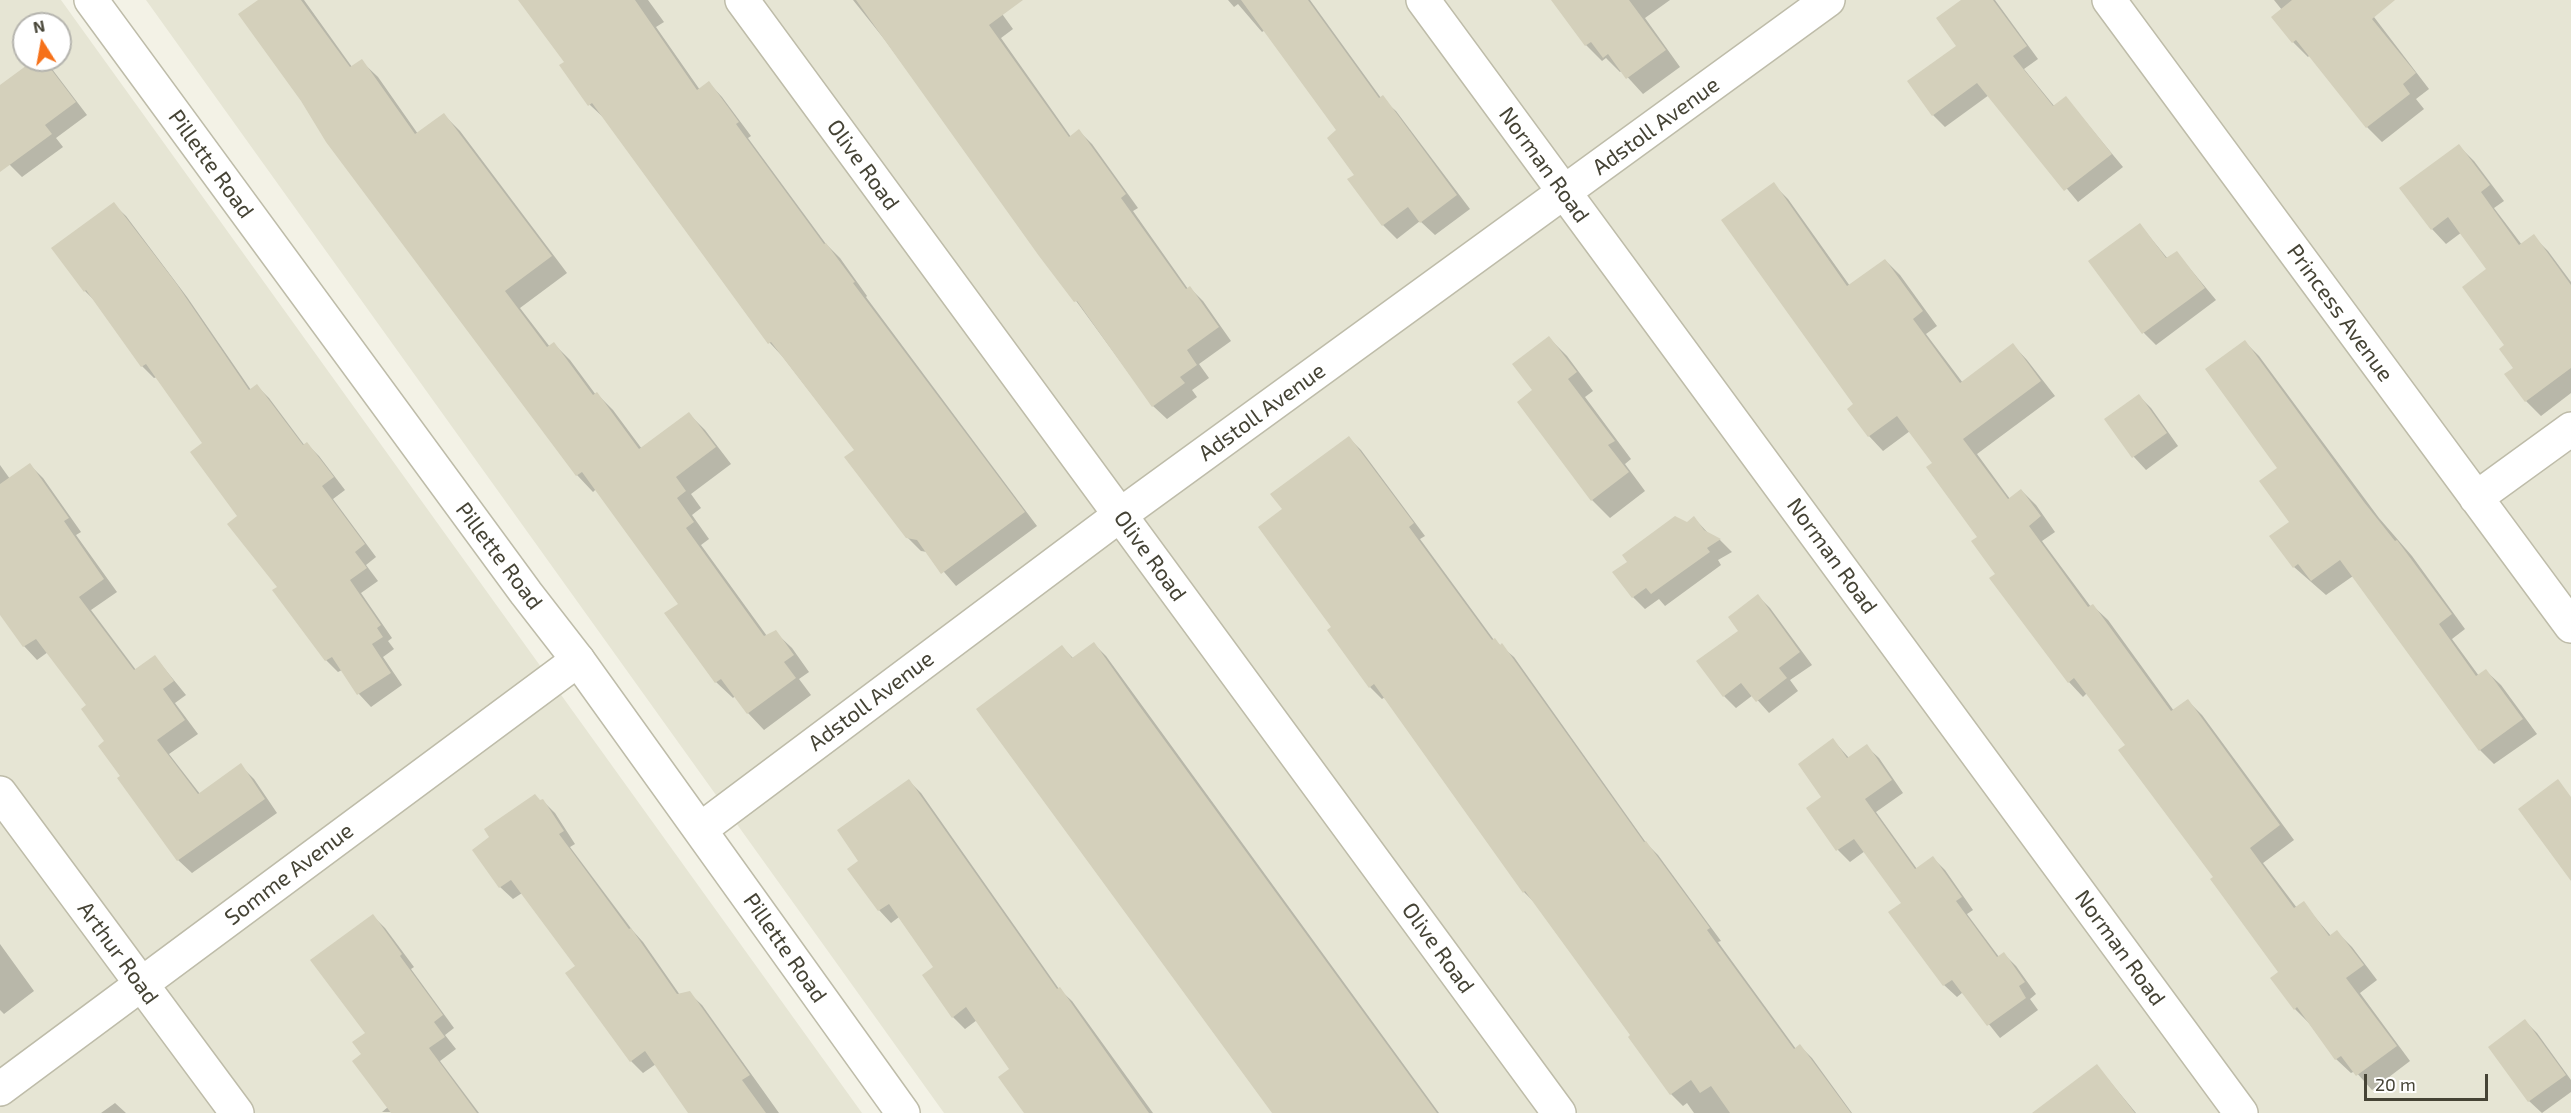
<!DOCTYPE html>
<style>
body{margin:0}
#map{position:relative;width:2571px;height:1113px;overflow:hidden;background:#f3f2e6;font-family:"Exo 2",sans-serif}
canvas{display:block}
.north{position:absolute;left:12px;top:12px;width:60px;height:60px;box-sizing:border-box;background:#fff;border:2px solid #b5b4ae;border-radius:50%;rotate:349deg;font-size:16px;font-weight:700;line-height:24px;text-align:center;color:#454335}
.north::after{content:'';display:block;margin:auto;width:21px;height:27px;background:#f67119;clip-path:polygon(50% 0,100% 100%,50% 72%,0 100%)}
.scale{position:absolute;left:2364px;top:1074px;width:124px;height:27px;box-sizing:border-box;border:3px solid #454335;border-top:0;padding-left:8px;font-size:18px;line-height:21px;white-space:nowrap;color:#454335;-webkit-text-stroke:4px #fff;paint-order:stroke}
</style>
<div id="map">
<canvas width="2571" height="1113"></canvas>
<div class="north">N</div>
<div class="scale">20 m</div>
</div>
<script>
const ctx = document.querySelector('canvas').getContext('2d');
ctx.lineJoin = 'round';
function fillPath(path, color) { ctx.fillStyle = color; ctx.fill(path, 'evenodd'); }
const shape = rows => new Path2D(rows.map(r => 'M' + r).join(''));
function trace(path, color, width, dash) { ctx.strokeStyle = color; ctx.lineWidth = width; ctx.lineCap = dash ? 'butt' : 'round'; ctx.setLineDash(dash || []); ctx.stroke(path); }
function drawText(font, color, halo, rows, align = 'center') {
  ctx.font = font + ' "Exo 2",sans-serif'; ctx.lineWidth = 4.5; ctx.setLineDash([]); ctx.textBaseline = 'middle'; ctx.strokeStyle = halo; ctx.fillStyle = color; for (const [text, x, y, turn = 0] of rows) {
    ctx.save(); ctx.translate(x, y); ctx.rotate((+turn || 0) * Math.PI / 180); ctx.textAlign = isNaN(turn) ? turn : align; if (halo) ctx.strokeText(text, 0, 0); ctx.fillText(text, 0, 0); ctx.restore();
  }
}
const residential = shape([
 [0,0,61,0,862,1113,0,1113],
 [24,24,60,24,60,60,24,60],
 [146,0,2571,0,2571,1113,944,1113]
]);
const shadow = shape([
 [260,0,304,0,352,67,361,61,378,77,418,134,444,115,460,131,567,273,520,308,550,347,554,344,570,360,596,395,597,394,613,410,642,449,689,414,705,430,731,464,691,494,701,508,692,515,709,539,701,545,767,636,775,632,792,648,809,672,799,679,811,695,764,730,748,713,735,696,733,698,716,682,667,613,680,604,596,489,593,492,577,475,328,141],
 [520,0,648,0,664,22,656,27,700,90,709,83,722,97,751,136,748,138,826,244,840,258,867,296,866,297,1037,526,956,586,927,552,921,551,907,537,846,458,856,451,783,357,770,343,604,118,590,105,562,65,566,62],
 [853,0,992,0,1013,29,1001,38,1071,137,1079,131,1092,144,1138,208,1133,211,1188,289,1190,288,1203,301,1231,341,1199,364,1209,378,1192,390,1197,397,1167,419,1153,406,885,40],
 [1228,0,1310,0,1381,98,1396,111,1470,209,1435,235,1420,221,1397,239,1383,225,1338,130,1265,30,1262,32,1238,4,1234,7],
 [1553,0,1670,0,1645,18,1680,67,1643,94,1622,71,1620,72,1606,58,1602,61,1586,45],
 [1964,0,1995,0,2038,59,2024,69,2055,107,2066,98,2123,167,2078,202,1989,95,1945,127,1933,115,1958,46],
 [2274,0,2361,0,2429,89,2416,99,2424,109,2382,142,2367,127,2310,55,2308,57,2293,42,2282,10],
 [36,60,43,60,52,69,87,115,56,138,63,147,22,177,10,165,0,161,0,87],
 [2459,146,2474,161,2504,201,2494,208,2522,245,2533,236,2548,251,2571,282,2571,393,2541,416,2526,401,2506,345,2489,269,2462,232,2446,244,2432,229],
 [1773,184,1788,199,1850,286,1885,260,1900,275,1937,326,1926,334,1963,383,2013,345,2027,360,2055,396,1977,454,2010,499,2021,490,2036,505,2055,532,2042,541,2091,607,2093,606,2108,620,2174,711,2187,700,2202,715,2294,840,2263,863,2297,908,2303,903,2331,936,2337,932,2352,947,2377,980,2360,993,2410,1061,2372,1090,2355,1071,2351,1073,2336,1059,2309,1023,2295,1009,2280,972,2127,746,2087,693,2083,697,2069,682,1997,575,1979,537,1934,463,1910,431,1883,451,1869,436,1855,405],
 [113,204,126,216,187,297,251,390,257,386,269,398,305,446,307,444,319,456,345,490,333,499,376,557,366,565,378,581,361,593,392,638,388,641,394,649,383,657,402,685,371,707,359,694,342,670,338,672,326,660,239,516,204,444,157,377,154,378,142,366,98,304,85,291,53,248],
 [2140,225,2168,259,2177,253,2216,300,2156,345,2144,333,2091,262],
 [1549,338,1567,356,1593,391,1585,397,1631,459,1625,464,1645,491,1610,518,1592,500,1535,390],
 [2245,342,2259,356,2379,518,2412,556,2465,629,2452,639,2479,676,2486,671,2501,685,2537,734,2494,764,2480,750,2353,576,2326,595,2294,567,2291,522,2279,468],
 [2139,396,2151,408,2178,446,2146,470,2134,457,2106,419],
 [1349,438,1361,450,1425,536,1420,539,1494,640,1514,657,1647,844,1658,855,1721,941,1718,942,1796,1049,1800,1046,1812,1058,1852,1113,1694,1113,1687,1103,1683,1106,1671,1094,1632,1035,1535,903,1524,892,1385,697,1382,699,1370,687,1329,630,1333,627,1284,510],
 [0,465,10,479,30,465,43,478,81,532,76,535,117,592,91,610,136,670,155,657,186,695,175,703,198,734,169,754,200,794,240,765,254,779,277,813,192,873,178,860,119,779,122,776,88,705,48,652,37,660,24,646,5,620,0,593],
 [1694,518,1709,534,1720,540,1732,552,1718,560,1721,565,1665,606,1659,599,1645,609,1633,597,1687,524],
 [1758,596,1770,608,1812,665,1790,680,1798,691,1769,713,1753,695,1736,708,1724,696,1740,631],
 [1094,644,1106,656,1439,1113,1273,1113,1062,647,1074,659],
 [1833,740,1849,758,1866,746,1879,758,1903,793,1876,812,1917,869,1933,858,1945,870,1973,910,1967,914,1999,957,2004,954,2016,966,2036,994,2030,999,2038,1010,2000,1038,1963,992,1957,997,1944,985,1903,903,1865,851,1850,862,1838,850,1823,797],
 [909,781,921,793,1059,989,1072,1001,1153,1113,1025,1113,1012,1069,977,1020,965,1029,953,1017,935,967,899,917,891,923,879,910,860,861],
 [543,801,555,813,575,844,570,847,633,931,643,942,680,995,689,993,702,1005,779,1113,693,1113,656,1064,643,1073,631,1061,577,967,522,893,513,899,500,887,474,850],
 [373,916,385,928,414,967,411,969,454,1028,445,1035,456,1049,440,1061,479,1113,382,1112,388,1107,363,1055,367,1034],
 [0,944,34,991,4,1014,0,1010],
 [2525,1021,2537,1033,2571,1080,2571,1092,2542,1113,2529,1101,2490,1047],
 [2097,1066,2136,1113,2052,1113],
 [115,1103,126,1113,101,1113]
]);
const building = shape([
 [258,0,301,0,350,67,362,59,415,134,444,113,552,256,505,291,547,347,554,342,593,395,597,392,639,449,689,412,716,447,676,477,686,491,677,498,694,522,686,528,764,636,776,630,794,655,784,662,796,678,747,714,721,679,715,683,664,613,678,604,582,472,576,476,326,142,301,101,238,14],
 [518,0,635,0,697,90,709,81,739,122,736,124,824,244,826,243,855,282,853,283,1025,512,941,574,917,540,906,538,844,457,854,450,771,342,768,344,592,103,588,106,559,65,564,62],
 [856,0,1023,0,989,25,1069,137,1079,129,1126,194,1121,198,1186,289,1190,286,1219,327,1187,350,1197,365,1180,377,1185,383,1152,407,1077,301,1074,302,1039,256],
 [1241,0,1308,0,1379,98,1383,95,1457,195,1420,223,1408,207,1382,226,1347,179,1354,175,1327,138,1336,130],
 [1551,0,1629,0,1666,50,1626,79,1608,54,1603,58,1591,42,1585,46],
 [1961,0,1993,0,2027,46,2013,56,2053,106,2066,96,2112,154,2064,191,1977,83,1932,116,1907,81,1956,46,1936,18],
 [2292,0,2395,0,2372,19,2416,73,2403,84,2410,94,2366,128,2296,40,2292,43,2271,17],
 [34,60,44,60,76,102,45,125,52,134,0,172,0,85],
 [2459,144,2490,185,2481,192,2519,245,2534,234,2571,285,2571,368,2525,402,2504,374,2513,368,2499,349,2504,345,2462,287,2486,269,2448,217,2431,230,2399,188],
 [1774,182,1847,286,1885,259,1923,311,1913,319,1960,383,2013,343,2041,381,1963,439,2008,499,2021,489,2041,516,2029,526,2088,607,2093,604,2171,711,2188,699,2280,825,2250,848,2294,908,2304,901,2329,936,2337,930,2364,965,2346,978,2397,1046,2356,1076,2341,1056,2335,1060,2297,1007,2294,1010,2270,978,2278,972,2210,879,2213,877,2118,750,2125,745,2074,678,2068,683,1989,578,1995,574,1971,541,1977,537,1926,467,1932,463,1897,416,1868,437,1847,409,1853,404,1721,220],
 [114,202,176,283,249,390,257,384,303,445,307,442,334,477,322,486,365,544,355,552,367,568,350,580,381,625,377,628,383,637,372,644,391,673,357,695,332,657,325,661,272,590,277,587,227,524,237,516,190,452,202,443,146,364,141,367,86,290,84,292,51,248],
 [2140,223,2166,258,2177,251,2205,288,2142,334,2088,261],
 [1549,336,1577,372,1568,379,1615,441,1608,445,1629,472,1591,501,1517,402,1532,390,1512,364],
 [2245,340,2364,502,2395,541,2397,540,2452,614,2439,624,2476,676,2486,669,2523,719,2479,751,2340,560,2311,581,2298,564,2293,568,2269,536,2289,522,2259,481,2277,468,2205,369],
 [2139,394,2167,433,2132,458,2104,419],
 [1349,436,1414,523,1409,527,1492,640,1495,638,1500,645,1502,643,1644,842,1646,841,1710,928,1707,930,1794,1049,1800,1044,1851,1113,1730,1113,1711,1086,1700,1093,1691,1080,1670,1095,1628,1037,1630,1035,1525,891,1523,893,1374,684,1369,688,1327,630,1331,627,1258,527,1282,509,1270,494],
 [30,463,69,518,64,521,104,579,79,597,134,670,155,655,174,681,163,689,185,720,157,740,198,794,241,763,265,799,177,861,117,778,120,776,98,746,104,741,81,709,86,705,36,639,23,647,0,615,0,484],
 [1675,516,1687,522,1694,516,1704,530,1721,539,1707,548,1710,552,1651,594,1646,588,1632,598,1612,572,1627,562,1622,555],
 [1758,594,1800,652,1779,668,1787,678,1756,702,1741,683,1723,697,1696,661,1738,631,1728,617],
 [1094,642,1138,704,1437,1113,1272,1113,976,709,1062,645,1072,658],
 [1833,738,1847,758,1867,744,1892,780,1865,799,1915,869,1933,856,1962,897,1956,901,1997,957,2004,952,2025,982,2019,986,2026,998,1987,1026,1952,980,1943,986,1888,912,1901,903,1854,839,1836,851,1806,808,1821,797,1798,764],
 [909,779,1057,989,1060,987,1149,1113,1024,1113,998,1077,1009,1069,966,1007,952,1018,922,975,933,967,889,904,878,911,847,869,858,861,837,830],
 [2558,779,2571,797,2571,881,2518,809],
 [535,794,540,800,543,799,564,831,559,834,629,929,631,928,677,994,690,991,750,1075,742,1080,766,1113,688,1113,645,1051,630,1062,565,973,575,966,511,880,499,888,472,850,489,837,484,829],
 [373,914,402,954,400,956,443,1015,434,1022,445,1037,429,1048,477,1113,391,1113,352,1061,361,1054,352,1042,365,1033,310,960],
 [2525,1019,2566,1075,2528,1102,2488,1047],
 [2097,1064,2135,1113,2032,1113]
]);
const minor = shape([
 [742,0,1559,1113],
 [1423,0,2241,1113],
 [2109,0,2571,626],
 [2476,498,2571,429],
 [0,793,237,1113],
 [701,829,1120,515,1828,0],
 [0,1089,578,660]
]);
const tertiary = shape([
 [91,0,526,593,578,660,903,1113]
]);
const streetNames = [
 ["Adstoll Avenue",1656,126,-36],
 ["Pillette Road",211,164,54],
 ["Olive Road",863,165,54],
 ["Norman Road",1544,165,54],
 ["Princess Avenue",2340,313,54],
 ["Adstoll Avenue",1262,412,-36],
 ["Pillette Road",499,556,53],
 ["Olive Road",1150,556,54],
 ["Norman Road",1832,556,54],
 ["Adstoll Avenue",871,701,-37],
 ["Somme Avenue",289,874,-37],
 ["Pillette Road",785,948,55],
 ["Olive Road",1438,948,54],
 ["Norman Road",2120,948,54],
 ["Arthur Road",118,953,54]
];
fillPath(residential, '#e6e5d4');
fillPath(shadow, '#0003');
fillPath(building, '#d4d0bb');
trace(minor, '#bebca9', 36);
trace(tertiary, '#bebca9', 36);
trace(minor, '#fff', 33);
trace(tertiary, '#fff', 33);
drawText('22px', '#454335', '#fff', streetNames);
</script>
